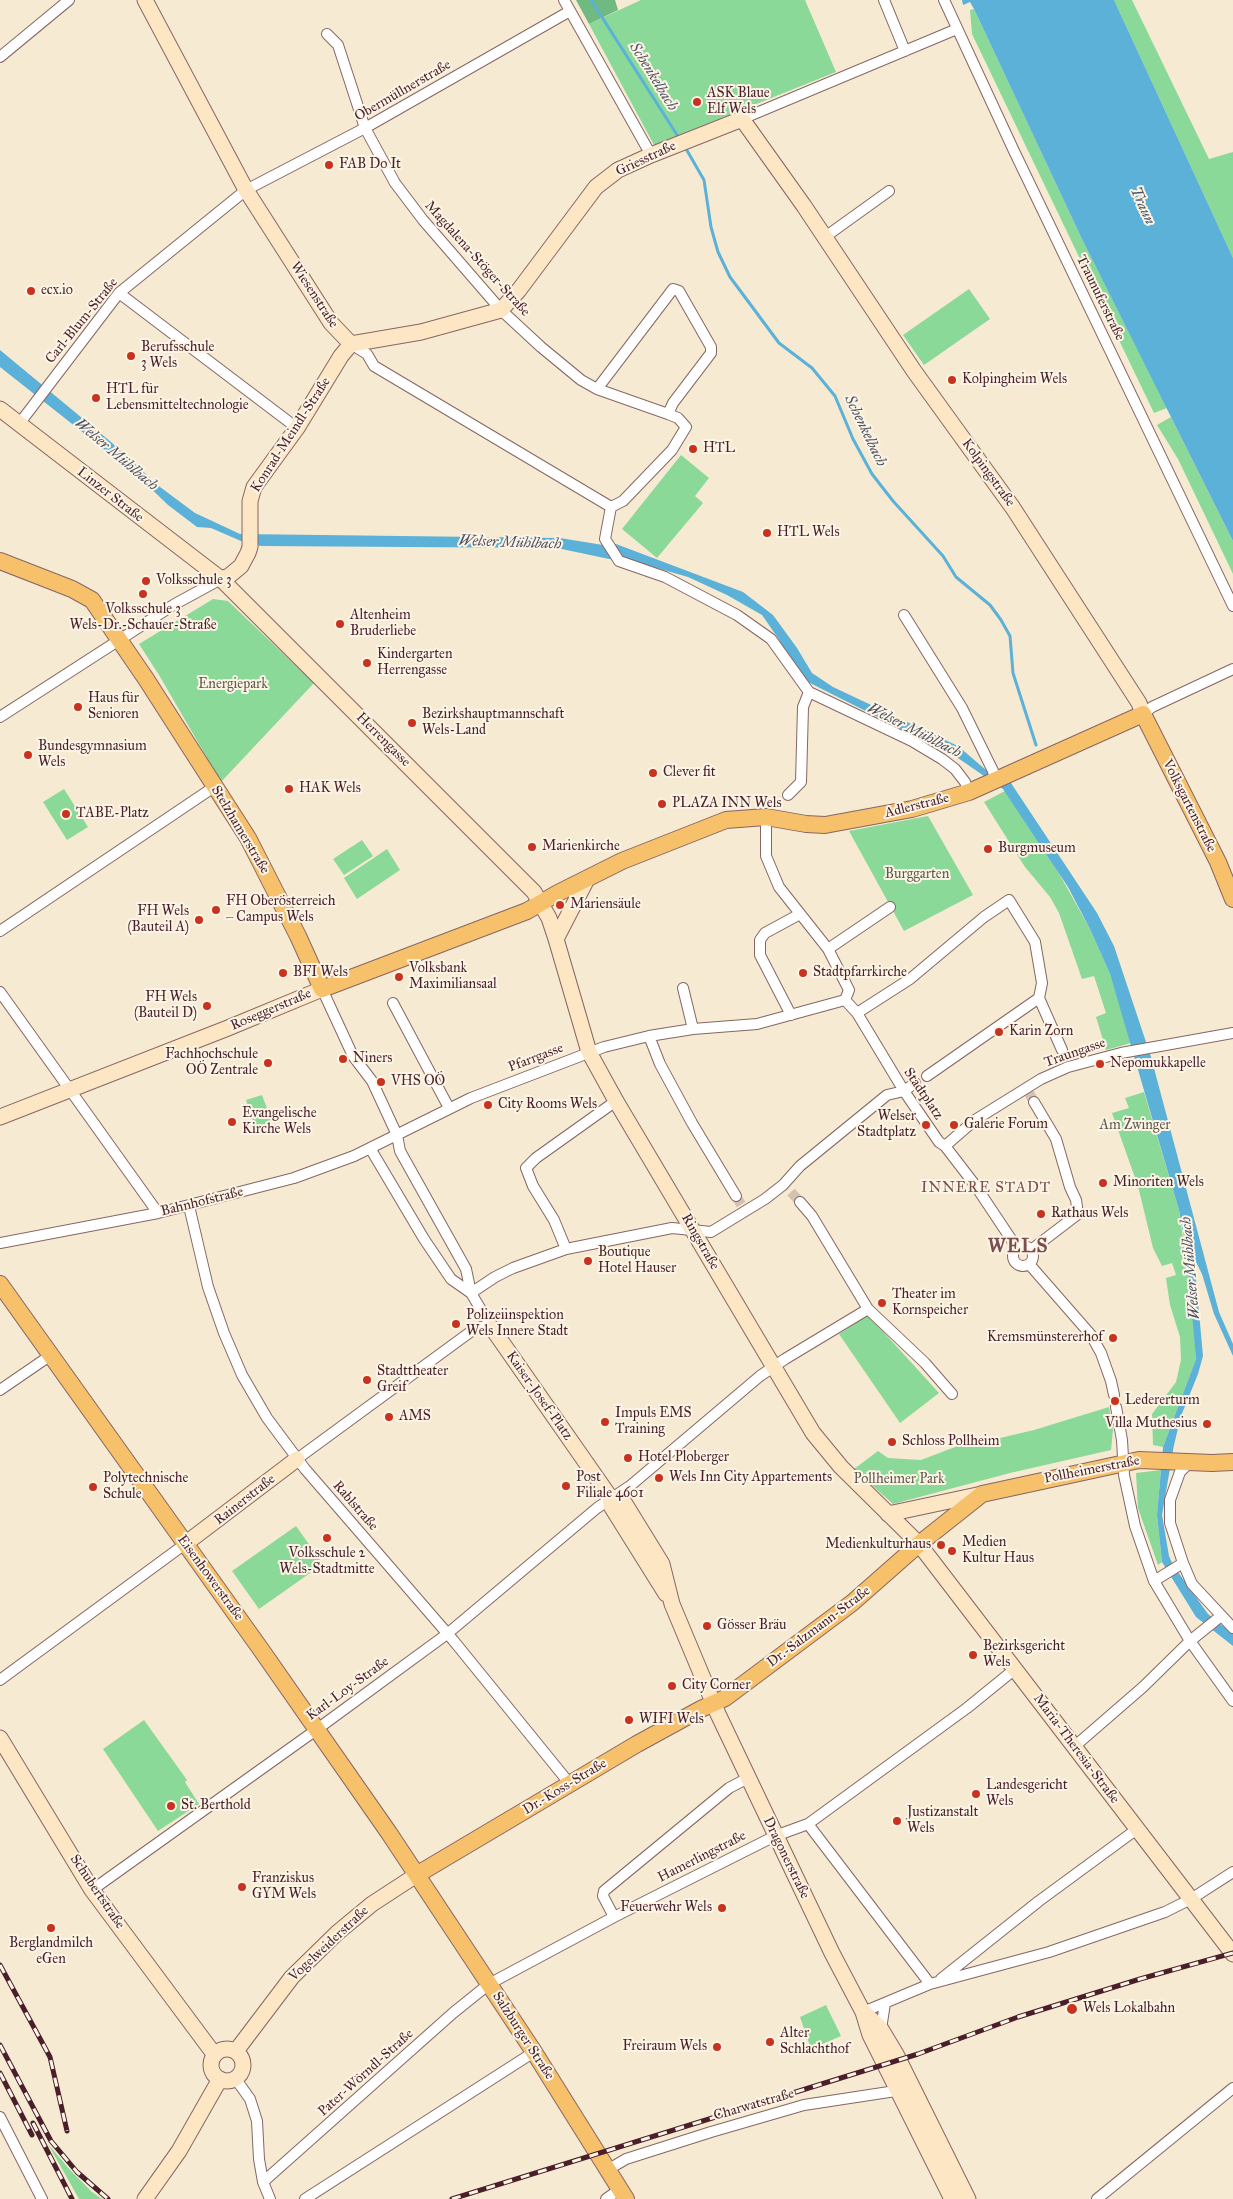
<!DOCTYPE html>
<meta charset="utf-8">
<style>
body{margin:0}
canvas{display:block;background:#f6ead2}
</style>
<canvas width="1233" height="2199"></canvas>
<script>
const ctx = document.querySelector('canvas').getContext('2d');
ctx.lineJoin = 'round';
function fillPath(path, color) { ctx.fillStyle = color; ctx.fill(path, 'evenodd'); }
const shape = rows => new Path2D(rows.map(r => 'M' + r).join(''));
function trace(path, color, width, dash) { ctx.strokeStyle = color; ctx.lineWidth = width; ctx.lineCap = dash ? 'butt' : 'round'; ctx.setLineDash(dash || []); ctx.stroke(path); }
function drawText(font, color, halo, rows, align = 'center') {
  ctx.font = font + ' "IM FELL Great Primer",serif'; ctx.lineWidth = 4; ctx.setLineDash([]); ctx.textBaseline = 'middle'; ctx.strokeStyle = halo; ctx.fillStyle = color; for (const [text, x, y, turn = 0] of rows) {
    ctx.save(); ctx.translate(x, y); ctx.rotate((+turn || 0) * Math.PI / 180); ctx.textAlign = isNaN(turn) ? turn : align; if (halo) ctx.strokeText(text, 0, 0); ctx.fillText(text, 0, 0); ctx.restore();
  }
}
const green = shape([
 [641,0,805,0,836,72,654,145,589,24],
 [1114,0,1132,0,1209,159,1233,152,1233,258],
 [974,9,1081,237,1167,408,1154,413,972,34,970,10],
 [969,289,990,319,924,365,903,335],
 [1171,417,1233,541,1233,574,1178,459,1157,425],
 [681,455,709,478,695,496,703,503,657,558,622,529],
 [213,599,228,601,314,683,221,782,159,675,139,644],
 [64,789,88,827,67,840,43,802],
 [1005,791,1051,859,1090,929,1110,974,1131,1043,1106,1050,1096,1017,1106,1013,1094,976,1082,979,1059,913,1050,897,1025,867,984,802],
 [928,816,973,895,904,931,849,831],
 [362,840,373,856,344,875,333,859],
 [387,849,400,870,357,899,344,878],
 [1144,1092,1179,1210,1191,1295,1196,1359,1163,1447,1153,1445,1152,1414,1176,1382,1181,1360,1180,1337,1170,1305,1166,1278,1176,1275,1172,1263,1162,1266,1153,1248,1138,1186,1112,1113,1129,1108,1125,1098],
 [262,1095,272,1122,255,1128,246,1100],
 [868,1315,939,1393,900,1423,839,1334],
 [1109,1407,1113,1430,1111,1450,1010,1473,893,1504,854,1469,878,1451,888,1458,921,1460,984,1436,987,1441,1034,1430],
 [1161,1470,1157,1515,1162,1562,1158,1565,1138,1508,1136,1473],
 [296,1526,323,1564,259,1609,232,1571],
 [144,1720,187,1780,185,1782,199,1804,158,1831,103,1749],
 [826,2005,841,2036,811,2049,800,2017],
 [48,2144,70,2170,92,2192,102,2199,79,2199]
]);
const forest = shape([
 [576,0,615,0,618,10,589,24]
]);
const water = shape([
 [962,0,1114,0,1233,258,1233,541,1081,237,974,9,970,2,963,5],
 [0,350,111,442,160,487,195,513,240,534,560,538,603,545,616,544,743,592,773,615,797,648,812,673,833,687,958,746,986,770,1011,783,1097,913,1114,946,1151,1057,1219,1312,1233,1344,1233,1356,1214,1314,1202,1274,1194,1258,1203,1356,1198,1374,1181,1416,1174,1445,1162,1515,1169,1556,1173,1565,1208,1614,1233,1634,1233,1646,1196,1617,1162,1562,1157,1515,1163,1447,1196,1359,1186,1248,1179,1210,1110,974,1090,929,1068,887,1003,789,955,756,802,679,778,638,762,615,727,595,688,577,626,559,609,559,557,548,261,546,241,541,211,528,197,527,168,505,138,476,0,367]
]);
const stream = shape([
 [591,0,679,138],
 [685,147,704,180,711,227,718,252,730,277,779,343,812,368,835,396,853,439,872,474,893,501,943,556,956,577,990,605,1001,620,1010,636,1013,673,1036,745]
]);
const streetTunnel = shape([
 [1062,1050,1066,1062],
 [1029,1093,1034,1102],
 [791,1192,800,1202],
 [736,1196,742,1206]
]);
const street = shape([
 [564,0,651,155],
 [884,0,905,51],
 [944,0,1014,151,1233,606],
 [327,34,338,45,365,128,395,183,423,220,501,310,541,347,581,380,597,389,668,414,678,418,686,427,672,450,623,501,611,507],
 [0,57,69,0],
 [742,119,957,29],
 [825,237,889,191],
 [119,293,297,428],
 [351,344,367,354,374,366,611,507],
 [597,389,673,289,679,291,711,347,711,353,673,403,668,414],
 [19,424,119,293,246,190,365,128,570,11],
 [611,507,605,539,619,561,665,577,737,615,771,639,809,692,912,741,942,759,955,769,965,782,969,792],
 [904,615,962,708,993,771,995,782],
 [1143,714,1152,707,1233,669],
 [0,717,175,604,221,579],
 [788,795,801,782,803,707,809,692],
 [0,931,214,787],
 [828,949,890,907],
 [683,988,693,1029],
 [322,989,353,1056,372,1081,397,1135,400,1151,466,1269,471,1293,492,1328],
 [0,992,158,1213],
 [845,1000,857,1013,904,1091,939,1142,945,1146,975,1185,1017,1248],
 [393,1003,449,1108],
 [857,1013,910,979,984,917,1009,900,1035,942,1042,983,1039,998,1062,1050],
 [791,1015,760,955,760,940,765,933,800,914],
 [649,1036,660,1064,692,1123,736,1196],
 [927,1076,1039,998],
 [945,1146,975,1120,1041,1079,1068,1067,1121,1053,1233,1033],
 [370,1148,424,1239,451,1279,471,1293],
 [800,1202,812,1216,868,1309,925,1363,952,1394],
 [189,1206,208,1287,224,1333,242,1375,267,1418,305,1469,453,1640,570,1784],
 [0,1243,158,1213,294,1178,354,1156,471,1098,604,1047,649,1036,693,1029,757,1024,845,1000,849,990,828,949,779,887,766,856,766,817],
 '1013 1256a10 10 0 1 1 20 0a10 10 0 1 1-20 0Z',
 [566,1249,554,1220,533,1186,526,1168,536,1158,616,1101],
 [1031,1250,1078,1214,1076,1200,1070,1187,1056,1139,1034,1102],
 [1029,1264,1091,1335,1101,1353,1111,1381,1114,1395],
 [471,1293,495,1277,513,1268,566,1249,672,1228,711,1232,765,1199,783,1185,800,1166,887,1095,904,1091,915,1083],
 [0,1390,51,1355],
 [1116,1407,1122,1440,1124,1475,1135,1526,1154,1581,1190,1641,1233,1701],
 [297,1459,473,1330,481,1327,492,1328],
 [1190,1462,1180,1472,1170,1500,1170,1523,1183,1563,1192,1584,1233,1628],
 [1154,1581,1183,1563],
 [0,1680,185,1544],
 [1075,1746,1143,1687,1190,1641,1221,1616],
 [808,1824,930,1984],
 [92,1890,316,1730,447,1634,597,1508,630,1486,760,1376,785,1359,868,1309],
 [614,1917,603,1896,604,1891,729,1788,748,1778],
 [941,1979,1039,1901,1137,1829],
 [863,2012,930,1984,1049,1952,1165,1912,1191,1899,1233,1872],
 [881,2029,885,2003],
 [235,2078,250,2099,257,2121,259,2159,263,2182,270,2199],
 [0,2117,42,2199],
 [609,2169,626,2159,711,2132,804,2105,902,2090],
 [263,2182,453,2013,489,1984,614,1917,775,1836,808,1824,967,1708,1015,1669],
 [305,2199,534,2052],
 [606,2199,620,2189],
 [1097,2199,1233,2088]
]);
const secondary = shape([
 [145,0,246,190,331,323,351,344],
 [351,344,421,332,501,310,519,290,596,187,618,170,651,155,742,119,804,206,914,371,1013,508,1139,703,1143,714],
 [0,409,221,579,534,892,549,918,556,939,589,1052,616,1101,813,1433,841,1467,919,1544,1233,1954],
 [221,579,229,576,241,566,248,553,250,547,250,501,254,487,297,428,341,356,351,344],
 [556,939,587,879],
 [0,1117,228,1028,322,989],
 [492,1328,610,1497,611,1506,666,1594],
 [610,1497,622,1499,662,1564,672,1604,718,1714,832,1953,863,2012,870,2035,952,2199],
 [888,1514,982,1494],
 [185,1544,297,1459],
 [0,1738,92,1890,214,2054],
 [865,2013,881,2029,896,2054,968,2199],
 '211 2065a16 16 0 1 1 32 0a16 16 0 1 1-32 0Z',
 [236,2051,292,1977,337,1933,372,1904,418,1874],
 [145,2199,179,2151,220,2079]
]);
const primary = shape([
 [0,561,72,589,92,600,146,679,248,838,298,936,322,989,527,911,558,893,622,861,726,820,766,817,806,824,825,825,912,809,969,792,1143,714,1218,862,1233,899],
 [0,1284,262,1651,389,1833,534,2052,626,2199],
 [418,1874,637,1744,701,1709,725,1698,852,1603,919,1544,982,1494,1139,1460,1212,1463,1233,1462]
]);
const rail = shape([
 [0,1965,50,2057,67,2131],
 [0,2045,51,2141,77,2172,108,2199],
 [0,2073,32,2135],
 [33,2123,72,2199],
 [452,2199,918,2054,1018,2017,1140,1979,1233,1953]
]);
const markers = [
 [697,102,5,"#c8321e"],
 [329,165,5,"#c8321e"],
 [31,291,5,"#c8321e"],
 [131,356,5,"#c8321e"],
 [952,380,5,"#c8321e"],
 [96,398,5,"#c8321e"],
 [693,449,5,"#c8321e"],
 [767,533,5,"#c8321e"],
 [146,581,5,"#c8321e"],
 [143,594,5,"#c8321e"],
 [340,624,5,"#c8321e"],
 [367,663,5,"#c8321e"],
 [78,707,5,"#c8321e"],
 [412,723,5,"#c8321e"],
 [28,755,5,"#c8321e"],
 [653,773,5,"#c8321e"],
 [289,789,5,"#c8321e"],
 [662,804,5,"#c8321e"],
 [66,814,5,"#c8321e"],
 [532,847,5,"#c8321e"],
 [988,849,5,"#c8321e"],
 [560,905,5,"#c8321e"],
 [216,910,5,"#c8321e"],
 [199,920,5,"#c8321e"],
 [283,973,5,"#c8321e"],
 [803,973,5,"#c8321e"],
 [399,977,5,"#c8321e"],
 [207,1006,5,"#c8321e"],
 [999,1032,5,"#c8321e"],
 [343,1059,5,"#c8321e"],
 [268,1063,5,"#c8321e"],
 [1100,1064,5,"#c8321e"],
 [381,1082,5,"#c8321e"],
 [488,1105,5,"#c8321e"],
 [232,1122,5,"#c8321e"],
 [926,1125,5,"#c8321e"],
 [954,1125,5,"#c8321e"],
 [1103,1183,5,"#c8321e"],
 [1041,1214,5,"#c8321e"],
 [588,1261,5,"#c8321e"],
 [882,1303,5,"#c8321e"],
 [456,1324,5,"#c8321e"],
 [1113,1338,5,"#c8321e"],
 [367,1380,5,"#c8321e"],
 [1115,1401,5,"#c8321e"],
 [389,1417,5,"#c8321e"],
 [605,1422,5,"#c8321e"],
 [1207,1424,5,"#c8321e"],
 [892,1442,5,"#c8321e"],
 [628,1458,5,"#c8321e"],
 [659,1478,5,"#c8321e"],
 [566,1486,5,"#c8321e"],
 [93,1487,5,"#c8321e"],
 [327,1538,5,"#c8321e"],
 [941,1545,5,"#c8321e"],
 [952,1551,5,"#c8321e"],
 [707,1626,5,"#c8321e"],
 [973,1655,5,"#c8321e"],
 [672,1686,5,"#c8321e"],
 [629,1720,5,"#c8321e"],
 [976,1794,5,"#c8321e"],
 [171,1806,5,"#c8321e"],
 [897,1821,5,"#c8321e"],
 [242,1887,5,"#c8321e"],
 [722,1908,5,"#c8321e"],
 [51,1928,5,"#c8321e"],
 [1072,2009,6,"#c8321e"],
 [770,2042,5,"#c8321e"],
 [717,2047,5,"#c8321e"]
];
const streetNames = [
 ["Obermüllnerstraße",403,91,-30],
 ["Griesstraße",646,159,-25],
 ["Magdalena-Stöger-Straße",477,259,48],
 ["Wiesenstraße",314,295,57],
 ["Traunuferstraße",1100,298,64],
 ["Carl-Blum-Straße",82,321,-51],
 ["Konrad-Meindl-Straße",291,435,-57],
 ["Kolpingstraße",988,473,54],
 ["Linzer Straße",110,495,38],
 ["Herrengasse",383,740,45],
 ["Adlerstraße",917,806,-14],
 ["Volksgartenstraße",1189,806,63],
 ["Stelzhamerstraße",240,830,59],
 ["Roseggerstraße",271,1010,-23],
 ["Traungasse",1075,1053,-19],
 ["Pfarrgasse",536,1058,-21],
 ["Stadtplatz",923,1094,56],
 ["Bahnhofstraße",202,1202,-14],
 ["Ringstraße",700,1242,60],
 ["Kaiser-Josef-Platz",539,1396,55],
 ["Pollheimerstraße",1092,1470,-11],
 ["Rainerstraße",245,1500,-38],
 ["Rablstraße",355,1506,49],
 ["Eisenhowerstraße",210,1578,54],
 ["Dr.-Salzmann-Straße",819,1627,-37],
 ["Karl-Loy-Straße",348,1689,-36],
 ["Maria-Theresia-Straße",1076,1749,53],
 ["Dr.-Koss-Straße",565,1787,-31],
 ["Hamerlingstraße",702,1857,-27],
 ["Dragonerstraße",786,1858,64],
 ["Schubertstraße",97,1892,56],
 ["Vogelweiderstraße",329,1944,-43],
 ["Salzburger Straße",523,2036,57],
 ["Pater-Wörndl-Straße",366,2073,-42],
 ["Charwatstraße",754,2105,-16]
];
const poiNames = [
 ["ASK Blaue",707,94],
 ["Elf Wels",707,110],
 ["FAB Do It",339,165],
 ["ecx.io",41,291],
 ["Berufsschule",141,348],
 ["3 Wels",141,364],
 ["Kolpingheim Wels",962,380],
 ["HTL für",106,390],
 ["Lebensmitteltechnologie",106,406],
 ["HTL",703,449],
 ["HTL Wels",777,533],
 ["Volksschule 3",156,581],
 ["Volksschule 3",143,610,"center"],
 ["Wels-Dr.-Schauer-Straße",143,626,"center"],
 ["Altenheim",350,616],
 ["Bruderliebe",350,632],
 ["Kindergarten",377,655],
 ["Herrengasse",377,671],
 ["Haus für",88,699],
 ["Senioren",88,715],
 ["Bezirkshauptmannschaft",422,715],
 ["Wels-Land",422,731],
 ["Bundesgymnasium",38,747],
 ["Wels",38,763],
 ["Clever fit",663,773],
 ["HAK Wels",299,789],
 ["PLAZA INN Wels",672,804],
 ["TABE-Platz",76,814],
 ["Marienkirche",542,847],
 ["Burgmuseum",998,849],
 ["FH Oberösterreich",226,902],
 ["– Campus Wels",226,918],
 ["Mariensäule",570,905],
 ["FH Wels",189,912,"right"],
 ["(Bauteil A)",189,928,"right"],
 ["Volksbank",409,969],
 ["Maximiliansaal",409,985],
 ["BFI Wels",293,973],
 ["Stadtpfarrkirche",813,973],
 ["FH Wels",197,998,"right"],
 ["(Bauteil D)",197,1014,"right"],
 ["Karin Zorn",1009,1032],
 ["Fachhochschule",258,1055,"right"],
 ["OÖ Zentrale",258,1071,"right"],
 ["Niners",353,1059],
 ["Nepomukkapelle",1110,1064],
 ["VHS OÖ",391,1082],
 ["City Rooms Wels",498,1105],
 ["Evangelische",242,1114],
 ["Kirche Wels",242,1130],
 ["Welser",916,1117,"right"],
 ["Stadtplatz",916,1133,"right"],
 ["Galerie Forum",964,1125],
 ["Minoriten Wels",1113,1183],
 ["Rathaus Wels",1051,1214],
 ["Boutique",598,1253],
 ["Hotel Hauser",598,1269],
 ["Theater im",892,1295],
 ["Kornspeicher",892,1311],
 ["Polizeiinspektion",466,1316],
 ["Wels Innere Stadt",466,1332],
 ["Kremsmünstererhof",1103,1338,"right"],
 ["Stadttheater",377,1372],
 ["Greif",377,1388],
 ["Ledererturm",1125,1401],
 ["Impuls EMS",615,1414],
 ["Training",615,1430],
 ["AMS",399,1417],
 ["Villa Muthesius",1197,1424,"right"],
 ["Schloss Pollheim",902,1442],
 ["Hotel Ploberger",638,1458],
 ["Post",576,1478],
 ["Filiale 4601",576,1494],
 ["Wels Inn City Appartements",669,1478],
 ["Polytechnische",103,1479],
 ["Schule",103,1495],
 ["Medien",962,1543],
 ["Kultur Haus",962,1559],
 ["Medienkulturhaus",931,1545,"right"],
 ["Volksschule 2",327,1554,"center"],
 ["Wels-Stadtmitte",327,1570,"center"],
 ["Gösser Bräu",717,1626],
 ["Bezirksgericht",983,1647],
 ["Wels",983,1663],
 ["City Corner",682,1686],
 ["WIFI Wels",639,1720],
 ["Landesgericht",986,1786],
 ["Wels",986,1802],
 ["St. Berthold",181,1806],
 ["Justizanstalt",907,1813],
 ["Wels",907,1829],
 ["Franziskus",252,1879],
 ["GYM Wels",252,1895],
 ["Feuerwehr Wels",712,1908,"right"],
 ["Berglandmilch",51,1944,"center"],
 ["eGen",51,1960,"center"],
 ["Wels Lokalbahn",1083,2009],
 ["Alter",780,2034],
 ["Schlachthof",780,2050],
 ["Freiraum Wels",707,2047,"right"]
];
const parkNames = [
 ["Energiepark",233,685],
 ["Burggarten",917,875],
 ["Am Zwinger",1135,1126],
 ["Pollheimer Park",899,1480]
];
const waterNames = [
 ["Schenkelbach",653,77,58],
 ["Traun",1142,206,66],
 ["Schenkelbach",865,431,64],
 ["Welser Mühlbach",116,455,40],
 ["Welser Mühlbach",510,543,2],
 ["Welser Mühlbach",914,731,27],
 ["Welser Mühlbach",1191,1268,-95]
];
const neighbourhoodNames = [
 ["INNERE STADT",986,1188]
];
const districtNames = [
 ["WELS",1018,1247]
];
fillPath(green, '#8bd998');
fillPath(forest, '#70b980');
fillPath(water, '#5bb1d8');
trace(stream, '#5bb1d8', 3);
trace(streetTunnel, '#d4c1b1', 10, [10, 5]);
trace(street, '#866665', 12);
trace(secondary, '#866665', 17);
trace(primary, '#866665', 18);
trace(street, '#fff', 10);
trace(secondary, '#fce6c4', 15);
trace(primary, '#f7c06b', 16);
trace(rail, '#4a1f2b', 5);
trace(rail, '#fcf5e5', 3, [9]);
for (const [x, y, r, color] of markers) { const dot = new Path2D(); dot.arc(x, y, r, 0, 2 * Math.PI); ctx.fillStyle = color; ctx.fill(dot); trace(dot, '#fcf5e5', 2); }
drawText('14px', '#4a1f2b', '#fcf5e5', streetNames);
drawText('14px', '#4a1f2b', '#fcf5e5', poiNames, 'left');
drawText('14px', '#5e574c', '#fcf5e5', parkNames);
drawText('italic 15px', '#505268', '#fcf5e5', waterNames);
ctx.letterSpacing = '1px';
drawText('15px', '#7b4d4f', '#fcf5e5', neighbourhoodNames);
ctx.letterSpacing = '0px';
ctx.letterSpacing = '1px';
drawText('bold 19px', '#7b4d4f', '#fcf5e5', districtNames);
ctx.letterSpacing = '0px';
</script>
